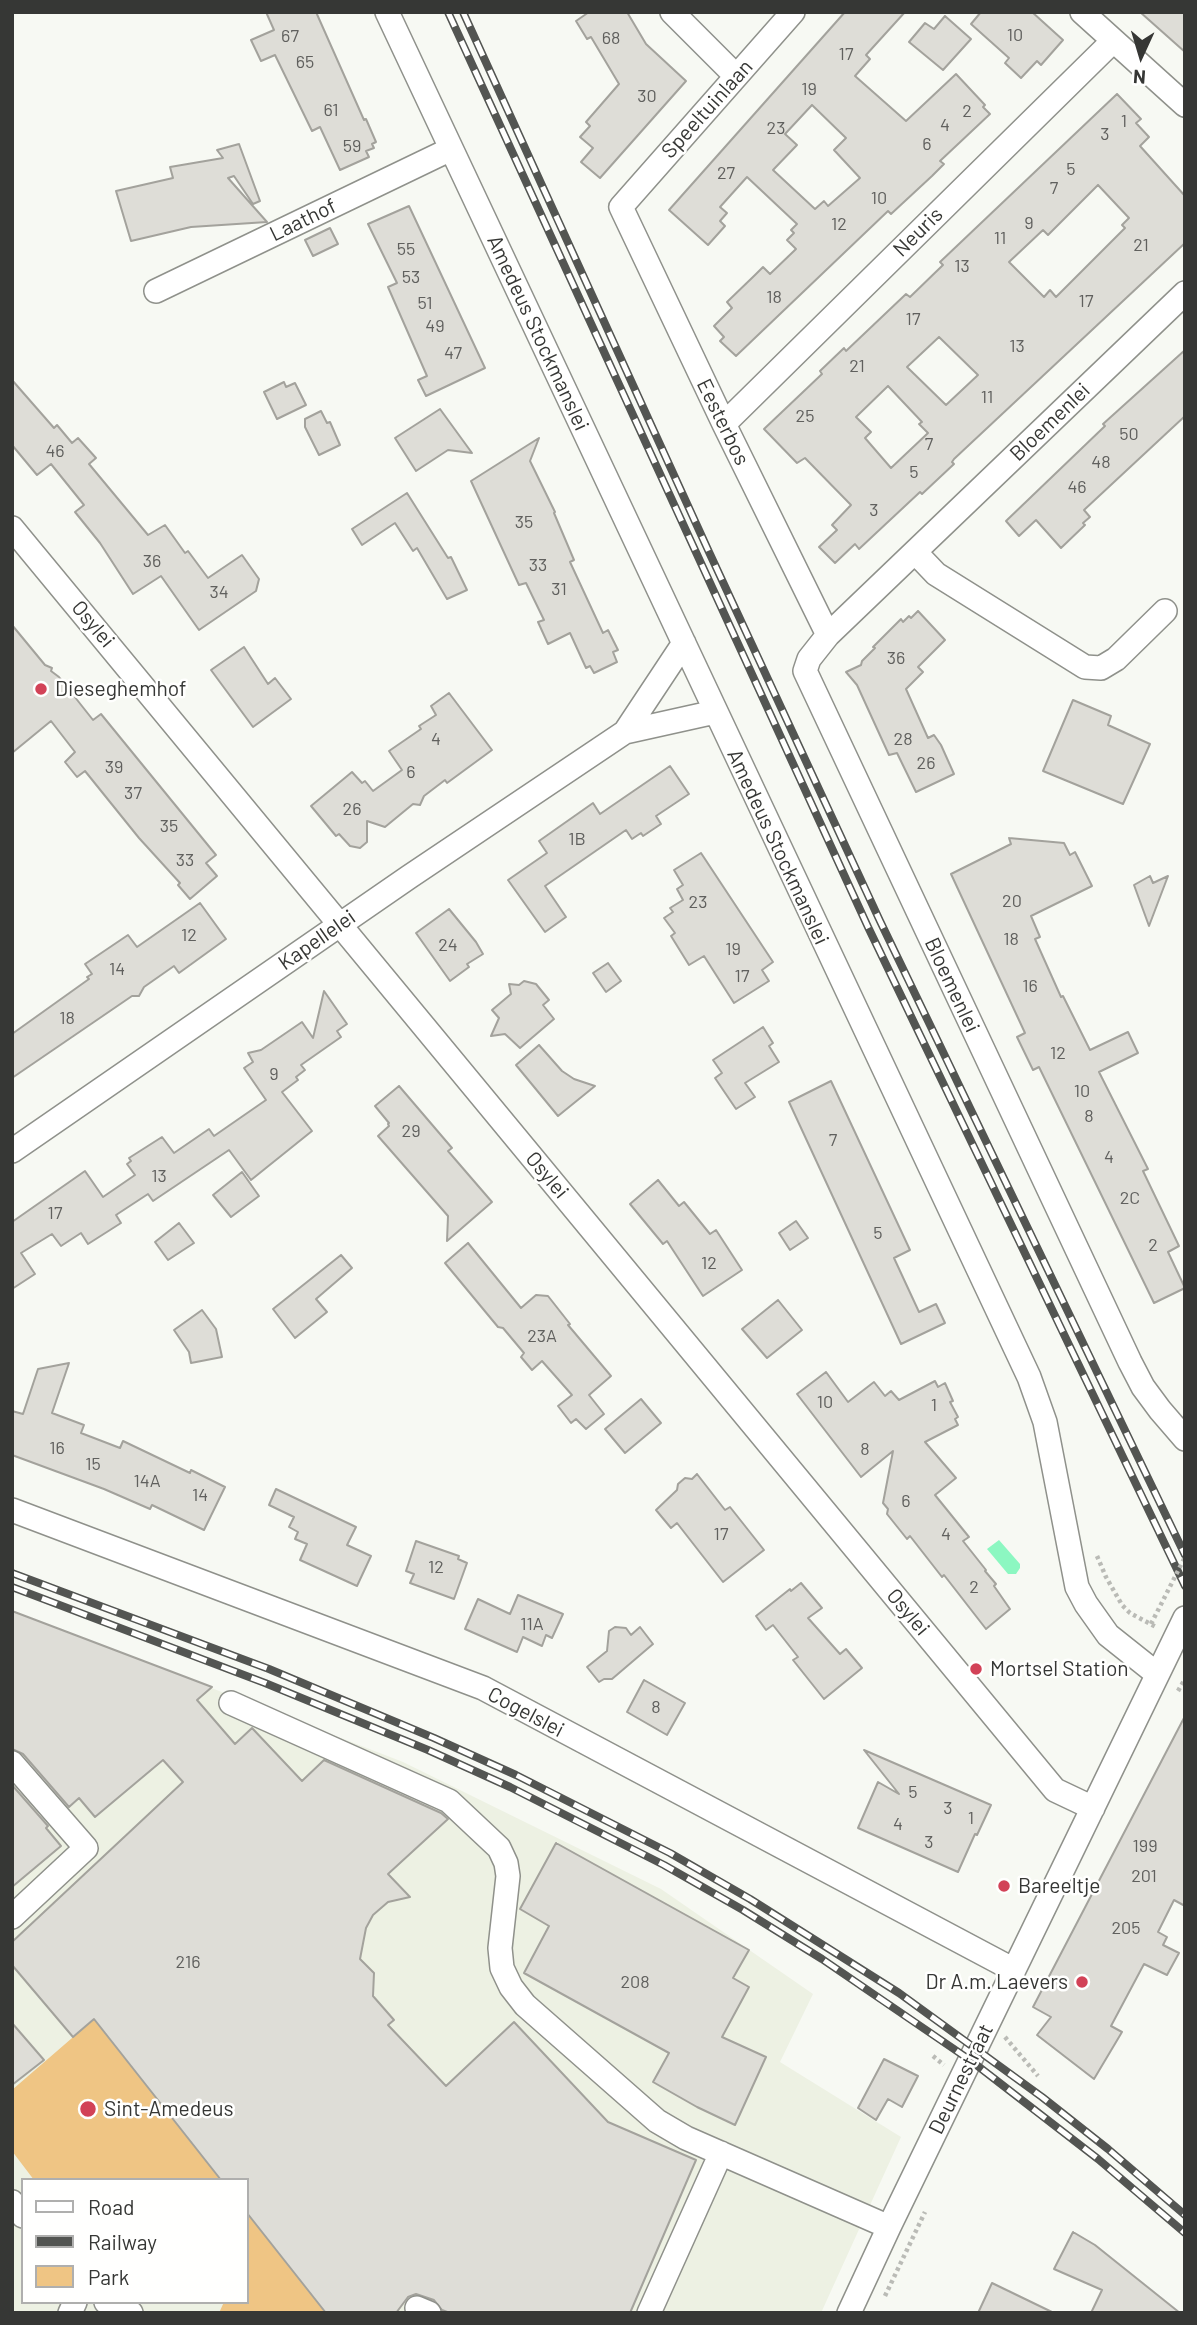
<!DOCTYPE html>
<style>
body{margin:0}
#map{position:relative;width:1197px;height:2325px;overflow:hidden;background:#f7f9f3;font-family:Barlow,sans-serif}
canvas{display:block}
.frame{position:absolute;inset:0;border:14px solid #363735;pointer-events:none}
.legend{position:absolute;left:21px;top:2178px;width:228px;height:126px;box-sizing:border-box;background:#fffffe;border:2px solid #afafae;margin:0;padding:9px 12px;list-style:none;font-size:21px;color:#363735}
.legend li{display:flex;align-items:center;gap:14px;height:35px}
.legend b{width:35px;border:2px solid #afafae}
.north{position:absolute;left:1106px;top:21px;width:70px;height:70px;-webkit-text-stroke:5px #fffffe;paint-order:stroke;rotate:184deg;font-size:19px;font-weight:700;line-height:28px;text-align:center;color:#363735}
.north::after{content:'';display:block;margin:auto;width:24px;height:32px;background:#363735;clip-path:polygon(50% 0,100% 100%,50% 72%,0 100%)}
</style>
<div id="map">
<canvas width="1197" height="2325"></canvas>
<div class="frame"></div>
<ul class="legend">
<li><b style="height:9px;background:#fff"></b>Road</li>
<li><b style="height:9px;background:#535552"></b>Railway</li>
<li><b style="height:19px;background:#efc584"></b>Park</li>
</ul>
<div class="north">N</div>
</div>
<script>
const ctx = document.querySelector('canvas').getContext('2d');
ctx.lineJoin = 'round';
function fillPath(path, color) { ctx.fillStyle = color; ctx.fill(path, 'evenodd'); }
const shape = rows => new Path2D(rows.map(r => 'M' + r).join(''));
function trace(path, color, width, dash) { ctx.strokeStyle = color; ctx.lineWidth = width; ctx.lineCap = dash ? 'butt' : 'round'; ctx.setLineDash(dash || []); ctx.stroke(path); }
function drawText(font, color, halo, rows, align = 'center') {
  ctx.font = font + ' Barlow,sans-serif'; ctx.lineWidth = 5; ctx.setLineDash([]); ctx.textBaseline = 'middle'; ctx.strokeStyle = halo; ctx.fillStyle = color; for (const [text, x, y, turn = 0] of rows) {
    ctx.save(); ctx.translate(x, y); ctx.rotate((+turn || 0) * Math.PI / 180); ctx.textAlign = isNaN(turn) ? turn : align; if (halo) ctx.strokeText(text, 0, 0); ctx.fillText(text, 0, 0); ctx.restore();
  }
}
const built = shape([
 [12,1611,403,1762,661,1889,813,1994,780,2062,901,2137,821,2313,12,2313],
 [23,2180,247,2180,247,2302,23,2302]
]);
const green = shape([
 [94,2019,221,2180,34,2180,12,2151,12,2090],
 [247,2213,326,2313,219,2313,224,2302,247,2302]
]);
const water = shape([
 [999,1540,1020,1564,1020,1568,1016,1574,1008,1574,987,1549]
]);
const building = shape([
 [266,12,316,12,364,120,366,119,376,142,372,144,374,148,366,151,369,157,340,170,320,127,312,131,275,55,261,61,251,40,274,30,266,12],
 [589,12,627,12,646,44,686,81,600,178,581,162,593,148,580,137,590,126,586,122,619,84,591,37,587,39,576,21,589,12],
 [845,12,905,12,866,55,870,59,855,76,906,121,956,74,985,105,983,107,990,114,940,161,944,164,932,176,891,214,888,211,736,356,720,341,724,337,714,326,732,308,727,302,755,275,763,267,770,274,796,249,787,240,794,233,791,230,797,224,747,177,720,207,727,213,720,221,725,226,708,245,669,210,845,12],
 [812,105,846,138,834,150,860,178,828,206,824,201,815,209,773,170,797,145,785,134,812,105],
 [981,12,1032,12,1063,40,1041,65,1037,61,1021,78,1005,63,1009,58,971,24,981,12],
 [1140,12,1185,12,1185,52,1140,12],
 [945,16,971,39,943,70,909,42,925,23,934,29,945,16],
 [1117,94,1141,119,1136,123,1149,137,1140,146,1185,196,1185,243,954,459,952,462,954,464,922,494,920,492,859,549,855,544,835,563,819,547,837,530,832,525,851,505,805,458,797,463,764,429,822,374,820,371,844,348,846,351,906,294,910,297,943,265,940,262,1117,94],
 [1098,185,1129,218,1122,225,1125,228,1056,297,1050,290,1044,297,1009,262,1043,230,1048,235,1098,185],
 [939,337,978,375,946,405,907,367,939,337],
 [888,386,922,422,919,424,928,433,891,468,865,438,871,432,856,417,888,386],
 [239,144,260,201,253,204,234,176,228,178,267,222,191,227,131,241,116,191,173,178,170,167,223,158,217,150,239,144],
 [409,206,485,368,426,396,418,380,427,376,388,287,397,283,368,224,409,206],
 [330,228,338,244,313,256,305,240,330,228],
 [1185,350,1185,416,1084,510,1090,517,1083,523,1085,525,1061,548,1036,520,1019,536,1006,521,1105,426,1103,424,1185,350],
 [12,380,54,428,57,425,72,443,78,438,96,458,89,464,148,535,165,525,185,553,188,551,208,578,242,555,259,579,256,591,199,630,161,576,133,594,100,543,75,512,84,505,51,464,37,475,12,445,12,380],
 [284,382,286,387,295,383,306,405,277,419,264,392,284,382],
 [440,409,472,453,448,450,416,471,395,438,440,409],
 [321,411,327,423,330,422,340,445,319,455,305,427,305,419,321,411],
 [539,438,530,461,555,512,554,513,574,560,570,562,596,618,603,633,608,630,618,650,613,652,617,662,594,673,590,666,586,668,570,633,548,644,538,622,544,620,526,583,519,585,471,481,539,438],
 [407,493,448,558,451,557,467,590,447,599,417,548,413,551,395,523,362,545,352,529,407,493],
 [918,611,945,640,918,667,923,672,906,689,928,738,934,735,941,745,954,774,916,792,897,753,889,755,857,685,846,672,861,665,862,661,875,648,873,647,901,619,903,622,909,616,911,618,918,611],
 [12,625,45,665,52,668,51,671,59,677,93,720,101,714,216,855,206,863,217,876,190,899,178,885,180,883,139,838,85,771,77,777,65,762,75,752,51,721,12,753,12,625],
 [244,647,268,684,275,678,291,699,253,727,211,670,244,647],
 [449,693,492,750,447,783,445,780,424,796,420,805,413,804,385,827,367,821,367,842,360,848,350,846,339,834,336,836,311,806,352,772,362,783,365,781,373,791,402,770,389,751,421,729,419,726,436,715,431,706,449,693],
 [1073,700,1111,716,1108,725,1150,744,1123,804,1043,771,1073,700],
 [670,766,689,794,656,816,661,824,643,836,641,833,632,839,626,830,545,886,566,917,545,932,508,880,547,853,539,841,593,803,600,814,670,766],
 [1009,838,1064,843,1070,855,1075,852,1092,886,1031,916,1040,937,1035,939,1061,997,1063,996,1090,1050,1128,1032,1138,1053,1099,1072,1148,1169,1143,1171,1179,1246,1168,1252,1185,1288,1154,1303,1039,1067,1033,1070,1017,1037,1025,1033,951,874,1011,844,1009,838],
 [701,853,773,962,762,970,769,981,734,1003,704,956,689,965,671,936,675,933,664,918,673,912,670,908,683,900,677,889,683,885,674,870,701,853],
 [1150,876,1153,883,1168,876,1149,926,1134,885,1150,876],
 [200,903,226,939,179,973,174,966,144,987,139,996,132,996,12,1078,12,1034,89,979,87,977,92,974,85,964,128,935,137,947,200,903],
 [449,909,476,942,483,954,467,964,469,967,450,981,416,933,449,909],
 [608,963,621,981,606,992,593,973,608,963],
 [524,981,536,984,549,1000,543,1005,554,1019,520,1048,505,1034,491,1036,499,1018,492,1010,511,994,509,984,519,985,524,981],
 [324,991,347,1024,337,1031,341,1037,301,1065,305,1070,296,1077,298,1080,282,1092,312,1131,251,1180,229,1150,153,1201,148,1194,116,1215,121,1223,88,1244,81,1233,61,1246,52,1234,21,1253,35,1274,12,1289,12,1222,85,1171,103,1197,135,1175,127,1164,131,1161,129,1158,162,1137,174,1153,209,1129,214,1136,266,1100,244,1068,253,1062,248,1053,261,1050,302,1022,313,1038,324,991],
 [763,1027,773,1043,769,1046,779,1062,745,1083,755,1097,736,1109,715,1078,722,1073,713,1060,763,1027],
 [539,1045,562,1071,574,1079,595,1086,558,1116,516,1065,539,1045],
 [831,1081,910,1250,894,1258,919,1312,936,1304,945,1323,901,1344,789,1102,831,1081],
 [399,1086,452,1148,448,1151,492,1202,447,1241,448,1216,378,1136,389,1126,388,1124,389,1123,375,1106,399,1086],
 [242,1172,259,1196,231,1217,213,1195,242,1172],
 [658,1180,679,1206,684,1202,710,1234,716,1230,742,1270,703,1296,667,1241,663,1244,630,1204,658,1180],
 [796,1221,808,1238,790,1250,779,1233,796,1221],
 [179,1223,194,1243,168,1260,155,1242,179,1223],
 [468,1243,521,1308,536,1295,548,1296,570,1324,568,1325,611,1376,589,1395,604,1414,586,1429,576,1419,571,1423,558,1406,572,1395,542,1361,532,1370,521,1357,524,1353,503,1328,498,1327,445,1263,468,1243],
 [341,1255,352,1268,316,1299,327,1312,295,1338,273,1309,341,1255],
 [778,1300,802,1330,767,1358,742,1329,778,1300],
 [202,1310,216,1329,222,1357,191,1363,189,1352,174,1330,202,1310],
 [69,1363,52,1413,84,1425,81,1433,120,1448,123,1441,190,1473,191,1470,225,1487,204,1530,152,1505,150,1509,104,1489,12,1455,12,1411,23,1414,38,1369,69,1363],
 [826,1372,848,1402,874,1382,885,1396,891,1391,899,1400,935,1381,938,1387,945,1383,953,1401,950,1402,958,1417,955,1419,958,1425,925,1442,956,1478,935,1495,969,1537,963,1541,986,1570,985,1571,996,1584,994,1586,1010,1609,986,1629,944,1575,942,1577,910,1536,907,1539,887,1514,888,1509,883,1503,893,1451,861,1477,797,1394,826,1372],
 [641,1399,661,1423,625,1453,605,1429,641,1399],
 [697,1474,725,1510,730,1507,764,1550,723,1582,677,1523,671,1528,656,1510,677,1490,678,1484,685,1478,692,1479,697,1474],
 [276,1489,356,1527,347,1545,371,1556,357,1586,300,1560,307,1544,295,1539,298,1532,289,1527,294,1517,269,1505,276,1489],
 [416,1541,459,1556,458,1559,467,1563,454,1599,410,1583,414,1574,406,1571,416,1541],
 [801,1583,822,1608,808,1618,840,1654,846,1649,862,1668,824,1699,793,1660,798,1657,773,1625,766,1630,756,1616,790,1589,791,1591,801,1583],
 [518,1595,563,1614,552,1638,546,1635,542,1646,523,1637,517,1652,465,1629,478,1599,510,1614,518,1595],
 [12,1611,212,1687,197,1700,235,1744,252,1728,302,1781,324,1760,441,1813,448,1819,388,1874,410,1897,388,1902,373,1915,366,1928,360,1959,374,1973,373,1996,394,2020,388,2025,446,2086,514,2022,608,2122,696,2160,630,2313,450,2313,442,2310,434,2300,416,2294,408,2297,396,2313,326,2313,247,2213,247,2180,221,2180,94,2019,73,2037,12,1965,12,1942,183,1782,163,1760,95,1817,79,1798,69,1807,23,1754,12,1749,12,1611],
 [615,1627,626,1628,631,1635,640,1627,653,1644,612,1679,604,1679,599,1682,587,1667,607,1651,609,1631,615,1627],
 [644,1680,685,1703,667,1735,627,1712,644,1680],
 [1185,1716,1185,1906,1174,1900,1158,1932,1167,1937,1163,1945,1179,1953,1167,1975,1144,1964,1111,2026,1122,2032,1094,2079,1037,2035,1051,2017,1033,2007,1185,1716],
 [864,1750,991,1805,977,1835,975,1834,958,1872,858,1828,878,1782,899,1794,864,1750],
 [12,1785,48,1826,46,1828,61,1846,12,1887,12,1785],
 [556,1843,749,1950,733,1978,749,1987,722,2037,766,2057,735,2125,697,2107,653,2082,669,2053,524,1973,549,1926,520,1909,556,1843],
 [12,2023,44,2060,12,2085,12,2023],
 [884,2059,918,2076,902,2107,888,2099,876,2120,858,2108,884,2059],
 [1073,2232,1095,2245,1180,2313,1091,2313,1102,2290,1054,2269,1073,2232],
 [992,2283,1054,2313,978,2313,992,2283]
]);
const path = shape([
 [1097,1556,1106,1577,1122,1605,1130,1613,1156,1627],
 [1178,1691,1185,1679],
 [1005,2037,1038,2076],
 [933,2056,944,2065],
 [885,2296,925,2212]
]);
const minor = shape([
 [387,12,1029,1377,1045,1422,1077,1587,1086,1604,1108,1635,1157,1674],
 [672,12,736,76],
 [793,12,621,207,724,424,828,635],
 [1082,12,1185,105],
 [156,291,451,149],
 [1185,293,828,635,809,659,805,671,1130,1362,1143,1387,1160,1410,1185,1439],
 [724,424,1113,41],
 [12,528,1055,1790,1093,1808],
 [915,552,936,574,1085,667,1101,668,1116,659,1165,611],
 [625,732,684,643],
 [12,1151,409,877,625,732,715,712],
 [12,1510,483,1688,1014,1970],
 [231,1703,449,1801,499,1848,506,1863,508,1876,500,1948,502,1968,511,1987,525,2005,657,2121,686,2138,889,2227],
 [12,1763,86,1848,12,1917],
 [12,2202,23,2216],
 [106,2302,131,2313],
 [417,2308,429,2313],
 [70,2313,75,2302],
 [649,2313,721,2153],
 [849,2313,889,2227,1185,1618]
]);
const rail = shape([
 [448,12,868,927,1185,1586],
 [463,12,709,552,880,921,1185,1555],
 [12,1573,269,1669,434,1738,516,1775,670,1853,750,1899,899,1993,1042,2097,1108,2149,1185,2215],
 [12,1587,265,1683,428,1750,510,1787,664,1865,743,1910,822,1959,970,2060,1098,2159,1185,2233]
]);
const pathBridge = shape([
 [1151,1624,1185,1557]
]);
const markers = [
 [41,689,7,"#d24257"],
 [976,1669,7,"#d24257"],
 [1004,1886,7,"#d24257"],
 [1082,1982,7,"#d24257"],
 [88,2109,9,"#d24257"]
];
const numberNames = [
 ["10",1015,35],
 ["67",290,36],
 ["68",611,38],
 ["17",846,54],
 ["65",305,62],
 ["19",809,89],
 ["30",647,96],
 ["61",331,110],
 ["2",967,111],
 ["1",1124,121],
 ["4",945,125],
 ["23",776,128],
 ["3",1105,134],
 ["6",927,144],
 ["59",352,146],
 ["5",1071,169],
 ["27",726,173],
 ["7",1054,188],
 ["10",879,198],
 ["9",1029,223],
 ["12",839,224],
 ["11",1000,238],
 ["21",1141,245],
 ["55",406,249],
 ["13",962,266],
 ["53",411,277],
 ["18",774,297],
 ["17",1086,301],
 ["51",425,303],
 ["17",913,319],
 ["49",435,326],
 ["13",1017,346],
 ["47",453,353],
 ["21",857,366],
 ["11",987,397],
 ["25",805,416],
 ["50",1129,434],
 ["7",929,444],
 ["46",55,451],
 ["48",1101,462],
 ["5",914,472],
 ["46",1077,487],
 ["3",874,510],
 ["35",524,522],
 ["36",152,561],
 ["33",538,565],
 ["31",559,589],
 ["34",219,592],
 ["36",896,658],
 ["4",436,739],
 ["28",903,739],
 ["26",926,763],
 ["39",114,767],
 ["6",411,772],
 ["37",133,793],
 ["26",352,809],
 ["35",169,826],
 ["1B",577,839],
 ["33",185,860],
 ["20",1012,901],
 ["23",698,902],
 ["12",189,935],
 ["18",1011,939],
 ["24",448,945],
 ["19",733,949],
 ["14",117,969],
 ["17",742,976],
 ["16",1030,986],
 ["18",67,1018],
 ["12",1058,1053],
 ["9",274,1074],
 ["10",1082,1091],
 ["8",1089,1116],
 ["29",411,1131],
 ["7",833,1140],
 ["4",1109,1157],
 ["13",159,1176],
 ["2C",1130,1198],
 ["17",55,1213],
 ["5",878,1233],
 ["2",1153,1245],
 ["12",709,1263],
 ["23A",542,1336],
 ["10",825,1402],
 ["1",934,1405],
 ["16",57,1448],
 ["8",865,1449],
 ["15",93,1464],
 ["14A",147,1481],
 ["14",200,1495],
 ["6",906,1501],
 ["17",721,1534],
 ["4",946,1534],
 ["12",436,1567],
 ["2",974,1587],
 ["11A",532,1624],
 ["8",656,1707],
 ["5",913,1792],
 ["3",948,1808],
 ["1",971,1818],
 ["4",898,1824],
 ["3",929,1842],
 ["199",1145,1846],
 ["201",1144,1876],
 ["205",1126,1928],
 ["216",188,1962],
 ["208",635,1982]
];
const streetNames = [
 ["Speeltuinlaan",707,109,-48],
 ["Laathof",303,220,-26],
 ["Neuris",918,232,-45],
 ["Amedeus Stockmanslei",538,333,65],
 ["Eesterbos",723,422,64],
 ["Bloemenlei",1050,422,-44],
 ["Osylei",93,624,50],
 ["Amedeus Stockmanslei",778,847,65],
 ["Kapellelei",317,940,-35],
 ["Bloemenlei",952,985,65],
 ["Osylei",547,1175,50],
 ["Osylei",908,1612,50],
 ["Cogelslei",526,1712,28],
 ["Deurnestraat",961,2079,-64]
];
const poiNames = [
 ["Dieseghemhof",55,689],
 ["Mortsel Station",990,1669],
 ["Bareeltje",1018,1886],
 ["Dr A.m. Laevers",1068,1982,"right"],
 ["Sint-Amedeus",104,2109]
];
fillPath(built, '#edf1e3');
fillPath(green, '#efc584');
fillPath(water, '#8cf7c1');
fillPath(building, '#deddd7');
trace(building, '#a3a29c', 2);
trace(minor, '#8f918b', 26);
trace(path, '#babbb6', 4.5, [3.5, 3.5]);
trace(minor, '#fff', 23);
trace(rail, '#535552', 8);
trace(rail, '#fffffe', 5, [16]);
trace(pathBridge, '#babbb6', 4.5, [3.5, 3.5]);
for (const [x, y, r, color] of markers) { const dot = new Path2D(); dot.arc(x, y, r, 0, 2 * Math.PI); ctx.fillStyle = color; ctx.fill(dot); trace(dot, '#fffffe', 2.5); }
drawText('18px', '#60605e', null, numberNames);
drawText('21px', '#363735', '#fffffe', streetNames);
drawText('21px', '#363735', '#fffffe', poiNames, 'left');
</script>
